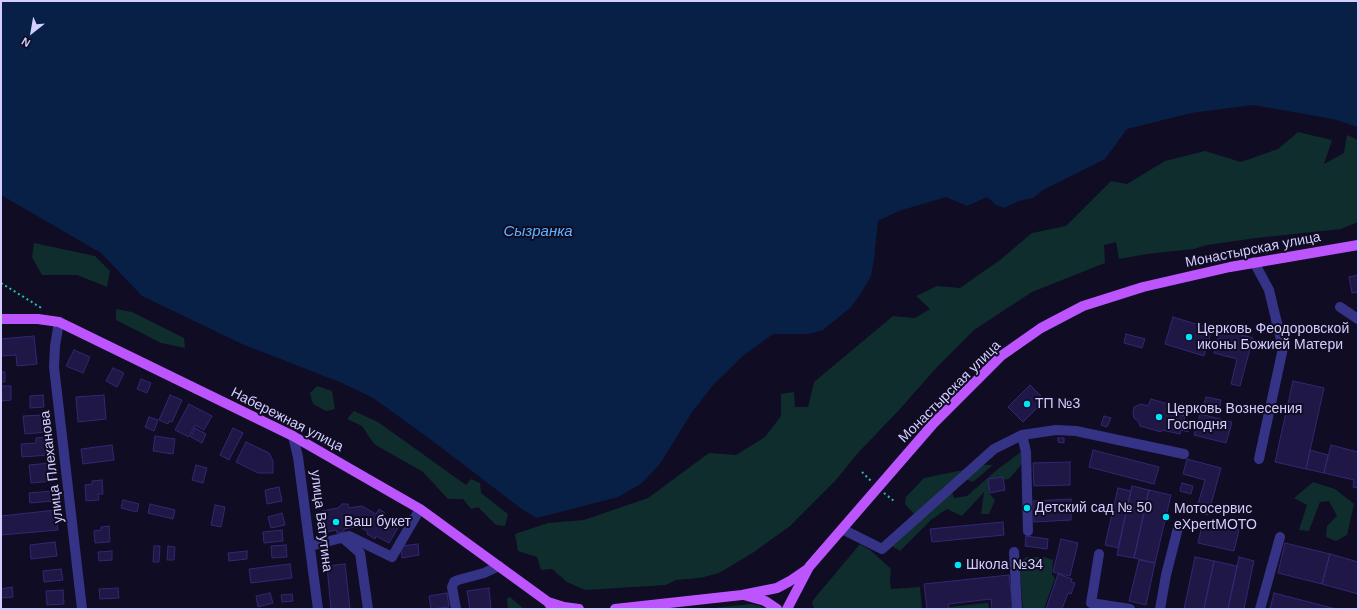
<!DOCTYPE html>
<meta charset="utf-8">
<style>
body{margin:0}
#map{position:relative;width:1359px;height:610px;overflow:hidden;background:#100c23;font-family:Arial,sans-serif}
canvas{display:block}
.frame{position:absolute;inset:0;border:2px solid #d3ceff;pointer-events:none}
.north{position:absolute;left:12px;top:12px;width:40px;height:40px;-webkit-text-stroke:3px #100c23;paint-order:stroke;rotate:211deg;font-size:11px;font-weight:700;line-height:16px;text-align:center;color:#d3ceff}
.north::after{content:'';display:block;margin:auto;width:14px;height:18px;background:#d3ceff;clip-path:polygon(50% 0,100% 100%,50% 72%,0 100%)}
</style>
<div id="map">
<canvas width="1359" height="610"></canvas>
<div class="frame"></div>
<div class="north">N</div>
</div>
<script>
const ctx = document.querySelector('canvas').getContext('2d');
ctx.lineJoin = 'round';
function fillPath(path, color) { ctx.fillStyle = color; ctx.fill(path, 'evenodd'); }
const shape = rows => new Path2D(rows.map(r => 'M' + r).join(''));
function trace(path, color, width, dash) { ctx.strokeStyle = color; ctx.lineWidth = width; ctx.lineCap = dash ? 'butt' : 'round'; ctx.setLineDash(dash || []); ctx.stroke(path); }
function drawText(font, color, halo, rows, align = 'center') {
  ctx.font = font + ' Arial,sans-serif'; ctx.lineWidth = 4; ctx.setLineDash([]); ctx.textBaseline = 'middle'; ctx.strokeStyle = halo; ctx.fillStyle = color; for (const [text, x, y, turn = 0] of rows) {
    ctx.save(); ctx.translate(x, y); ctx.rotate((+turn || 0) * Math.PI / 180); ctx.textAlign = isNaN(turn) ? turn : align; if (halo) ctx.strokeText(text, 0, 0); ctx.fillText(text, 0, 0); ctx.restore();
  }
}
const green = shape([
 [1298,132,1332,140,1324,164,1344,153,1347,135,1358,140,1358,222,1341,229,1256,238,1207,245,1194,249,1147,254,1119,259,1116,242,1104,245,1105,263,1032,292,974,330,937,367,900,409,858,453,835,481,790,526,754,552,719,573,700,578,676,580,666,585,585,590,567,582,552,569,541,570,537,557,518,551,515,534,548,523,584,520,648,498,709,453,736,455,765,437,781,416,781,394,794,392,795,407,808,407,814,382,893,316,915,318,930,309,916,296,937,286,960,288,1000,260,1032,233,1066,226,1111,181,1127,184,1165,161,1205,151,1241,162,1278,149],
 [34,243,95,256,110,271,107,287,77,275,42,275,32,257],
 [116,309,132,312,184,338,185,348,161,343,116,320],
 [317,386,332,391,335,409,326,411,313,404,310,393],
 [354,411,378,422,466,485,471,479,480,483,481,493,508,514,505,526,496,525,478,507,471,509,463,499,448,499,423,472,374,444,362,426,347,419],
 [1021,452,1021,465,1009,479,993,481,989,493,995,500,989,514,981,514,984,492,962,516,947,509,932,519,900,551,890,545,951,488,954,498,967,496,998,469],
 [978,465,993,465,973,482,966,479],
 [963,470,914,514,905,504,906,497,924,478],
 [1313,482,1335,489,1354,504,1347,535,1336,541,1326,537,1327,526,1337,516,1329,501,1320,502,1309,531,1299,530,1307,505,1294,498],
 [860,544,870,550,889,567,891,569,890,580,891,589,920,587,922,609,814,609,812,602,814,599],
 [1027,557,1044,557,1053,560,1052,575,1055,578,1044,609,1023,609,1019,561],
 [510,597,524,609,508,609,507,598],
 [988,603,989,609,950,609,949,607],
 [751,604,760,606,767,609,705,609]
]);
const water = shape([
 [1,1,1358,1,1358,127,1333,119,1253,105,1191,113,1127,129,1105,159,1043,190,1033,198,1019,201,1004,208,996,205,987,197,967,206,946,197,899,211,878,221,874,259,871,276,860,295,850,308,823,330,809,334,773,334,744,355,714,384,692,412,660,464,641,484,618,497,537,518,523,510,430,439,373,398,342,383,242,344,142,296,101,253,1,195]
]);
const building = shape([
 [1358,275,1358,292,1352,293,1349,277,1358,275],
 [1173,317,1212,329,1204,356,1165,344,1173,317],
 [1221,329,1253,338,1240,386,1231,384,1237,359,1214,353,1221,329],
 [1126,334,1145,339,1142,348,1124,343,1126,334],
 [34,336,37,364,17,366,16,355,1,356,1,339,34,336],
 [74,350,90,357,83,373,66,366,74,350],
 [113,368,124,373,117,387,106,381,113,368],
 [1,372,5,372,5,382,1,382,1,372],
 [141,379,151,383,147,393,137,389,141,379],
 [1293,381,1324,388,1306,469,1275,462,1293,381],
 [1030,385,1045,400,1023,422,1008,407,1030,385],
 [1,386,11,386,11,400,1,401,1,386],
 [43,395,44,407,30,408,30,396,43,395],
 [104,395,106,419,78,422,76,397,104,395],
 [170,395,182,400,172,422,169,421,168,424,159,420,170,395],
 [1206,397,1221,400,1219,412,1203,409,1206,397],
 [1151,399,1168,404,1166,410,1185,416,1184,421,1191,422,1188,432,1181,430,1180,434,1162,430,1161,432,1140,426,1139,422,1134,418,1133,413,1134,407,1141,404,1148,406,1151,399],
 [189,404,212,416,204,430,195,425,189,437,175,430,189,404],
 [1200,414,1232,422,1226,443,1194,435,1200,414],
 [44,415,46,432,25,434,23,416,44,415],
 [1104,416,1111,418,1107,427,1101,425,1104,416],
 [149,417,158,420,154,431,145,427,149,417],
 [195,428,206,434,202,443,191,437,195,428],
 [233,428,243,433,229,460,220,455,233,428],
 [155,436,175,439,173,454,153,451,155,436],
 [48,437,49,455,22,457,21,444,36,443,36,438,48,437],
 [1058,438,1064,438,1064,443,1058,442,1058,438],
 [246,442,269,453,273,461,273,473,258,473,236,462,246,442],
 [112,445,114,460,83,464,81,449,112,445],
 [1331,445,1358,452,1358,488,1353,487,1354,480,1324,473,1331,445],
 [1093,450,1159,467,1154,484,1089,467,1093,450],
 [1310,450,1328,455,1324,473,1306,469,1310,450],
 [1187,459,1221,468,1208,515,1196,511,1205,480,1183,474,1187,459],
 [1070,462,1070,485,1034,486,1033,463,1070,462],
 [51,463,53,481,31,483,29,465,51,463],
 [196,465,207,468,203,483,192,480,196,465],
 [1003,477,1005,490,990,493,988,479,1003,477],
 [102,480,103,494,98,494,99,500,86,501,85,485,92,484,92,481,102,480],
 [1182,483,1193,486,1191,494,1180,491,1182,483],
 [1132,486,1149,490,1134,558,1117,555,1132,486],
 [279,487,282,501,267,504,265,490,279,487],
 [1118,488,1131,491,1118,548,1105,545,1118,488],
 [1149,490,1171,495,1155,563,1134,558,1149,490],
 [53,491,54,501,30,503,29,493,53,491],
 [1071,499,1071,520,1034,522,1033,501,1071,499],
 [123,500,139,504,137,512,121,508,123,500],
 [150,504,175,510,173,519,148,513,150,504],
 [342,504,348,504,349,508,362,506,376,514,379,509,385,513,384,517,393,522,395,520,401,523,389,543,376,536,375,539,367,534,368,532,359,526,344,529,344,532,337,533,336,530,326,532,322,511,338,508,342,504],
 [215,505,225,507,221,527,211,525,215,505],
 [56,510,58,530,1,535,1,516,56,510],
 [282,513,285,525,271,528,268,517,282,513],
 [1203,521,1239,530,1234,551,1198,543,1203,521],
 [1003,522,1004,535,932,542,930,529,1003,522],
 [109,526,110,542,95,543,94,531,101,530,101,527,109,526],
 [282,530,283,541,264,543,263,532,282,530],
 [1026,536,1048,539,1047,549,1025,546,1026,536],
 [1061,539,1078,543,1070,576,1053,572,1061,539],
 [55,542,57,556,31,559,30,545,55,542],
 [1285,543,1330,554,1322,584,1278,573,1285,543],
 [418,544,419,555,402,558,401,546,418,544],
 [286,545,287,557,272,558,271,546,286,545],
 [154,546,160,546,159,562,153,562,154,546],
 [168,546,175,547,174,560,167,560,168,546],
 [112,551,112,560,99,561,98,552,112,551],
 [247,551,247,559,229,561,228,553,247,551],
 [1330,554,1358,562,1358,594,1322,584,1330,554],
 [1195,557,1214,561,1204,609,1184,609,1195,557],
 [1239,557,1254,561,1252,570,1244,609,1228,609,1239,557],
 [1139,560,1155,563,1146,605,1129,601,1139,560],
 [1214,561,1237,566,1228,609,1204,609,1214,561],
 [290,564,292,578,251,583,249,569,290,564],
 [345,564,350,609,331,609,327,566,345,564],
 [61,569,63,580,44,582,43,571,61,569],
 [1058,574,1072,579,1071,582,1075,583,1071,594,1068,593,1062,609,1046,609,1058,574],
 [1009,575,1013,608,992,609,991,599,948,604,949,609,927,609,924,584,1009,575],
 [12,587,13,597,1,598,1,589,12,587],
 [118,588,119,598,100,599,99,589,118,588],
 [489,588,491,609,470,609,467,591,489,588],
 [63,590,64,604,47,605,46,591,63,590],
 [270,593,273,603,258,607,256,596,270,593],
 [447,593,449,607,431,609,429,596,447,593],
 [1274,593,1336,609,1270,609,1274,593],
 [292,594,293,601,282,602,281,595,292,594]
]);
const path = shape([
 [1,283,43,309],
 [862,472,871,481],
 [884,493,894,501]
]);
const minor = shape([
 [1254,262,1269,290,1283,348,1259,459],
 [1340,307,1358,319],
 [59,322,55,346,54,367,82,609],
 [1022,435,1026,452,1028,531],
 [293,436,298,457,318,609],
 [842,529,882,549,994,449,1022,435,1056,430,1076,431,1184,454],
 [343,538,360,553,368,609],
 [310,546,349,536,392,557,420,509],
 [1014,552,1017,609],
 [1099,554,1091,603,1130,609],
 [456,609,452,587,454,582,458,580,484,573,499,566],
 [1160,609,1166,575,1179,524],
 [1260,609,1280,537]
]);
const major = shape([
 [1,319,38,319,59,322,293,436,420,509,548,602,553,609],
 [744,595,765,601,777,609],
 [548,602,564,607,579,609],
 [615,609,742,595,777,588,790,581,806,570],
 [787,609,809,567,933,424,1001,356,1041,328,1083,306,1143,287,1230,267,1358,245]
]);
const markers = [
 [1189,337,4,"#00e3f9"],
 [1027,404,4,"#00e3f9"],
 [1159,417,4,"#00e3f9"],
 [1027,508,4,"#00e3f9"],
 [1166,517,4,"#00e3f9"],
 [336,522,4,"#00e3f9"],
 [958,565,4,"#00e3f9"]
];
const streetNames = [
 ["Монастырская улица",1253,250,-11],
 ["Монастырская улица",950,392,-45],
 ["Набережная улица",287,420,27],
 ["улица Плеханова",52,467,-97],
 ["улица Ватутина",321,521,83]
];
const poiNames = [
 ["Церковь Феодоровской",1197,329],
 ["иконы Божией Матери",1197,345],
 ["ТП №3",1035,404],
 ["Церковь Вознесения",1167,409],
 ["Господня",1167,425],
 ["Детский сад № 50",1035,508],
 ["Мотосервис",1174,509],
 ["eXpertMOTO",1174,525],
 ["Ваш букет",344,522],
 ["Школа №34",966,565]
];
const waterNames = [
 ["Сызранка",538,232]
];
fillPath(green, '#0e2d2c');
fillPath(water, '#081f46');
fillPath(building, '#1f1745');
trace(building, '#352773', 1);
trace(path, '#25bcb1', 2, [2, 3]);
trace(minor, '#353385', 10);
trace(major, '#bd55ff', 10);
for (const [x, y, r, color] of markers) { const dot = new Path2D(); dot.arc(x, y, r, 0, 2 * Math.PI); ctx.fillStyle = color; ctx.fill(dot); trace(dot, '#100c23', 1.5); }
drawText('14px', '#d3ceff', '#100c23', streetNames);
drawText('14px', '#d3ceff', '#100c23', poiNames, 'left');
drawText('italic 15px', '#5cb6ff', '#100c23', waterNames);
</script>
